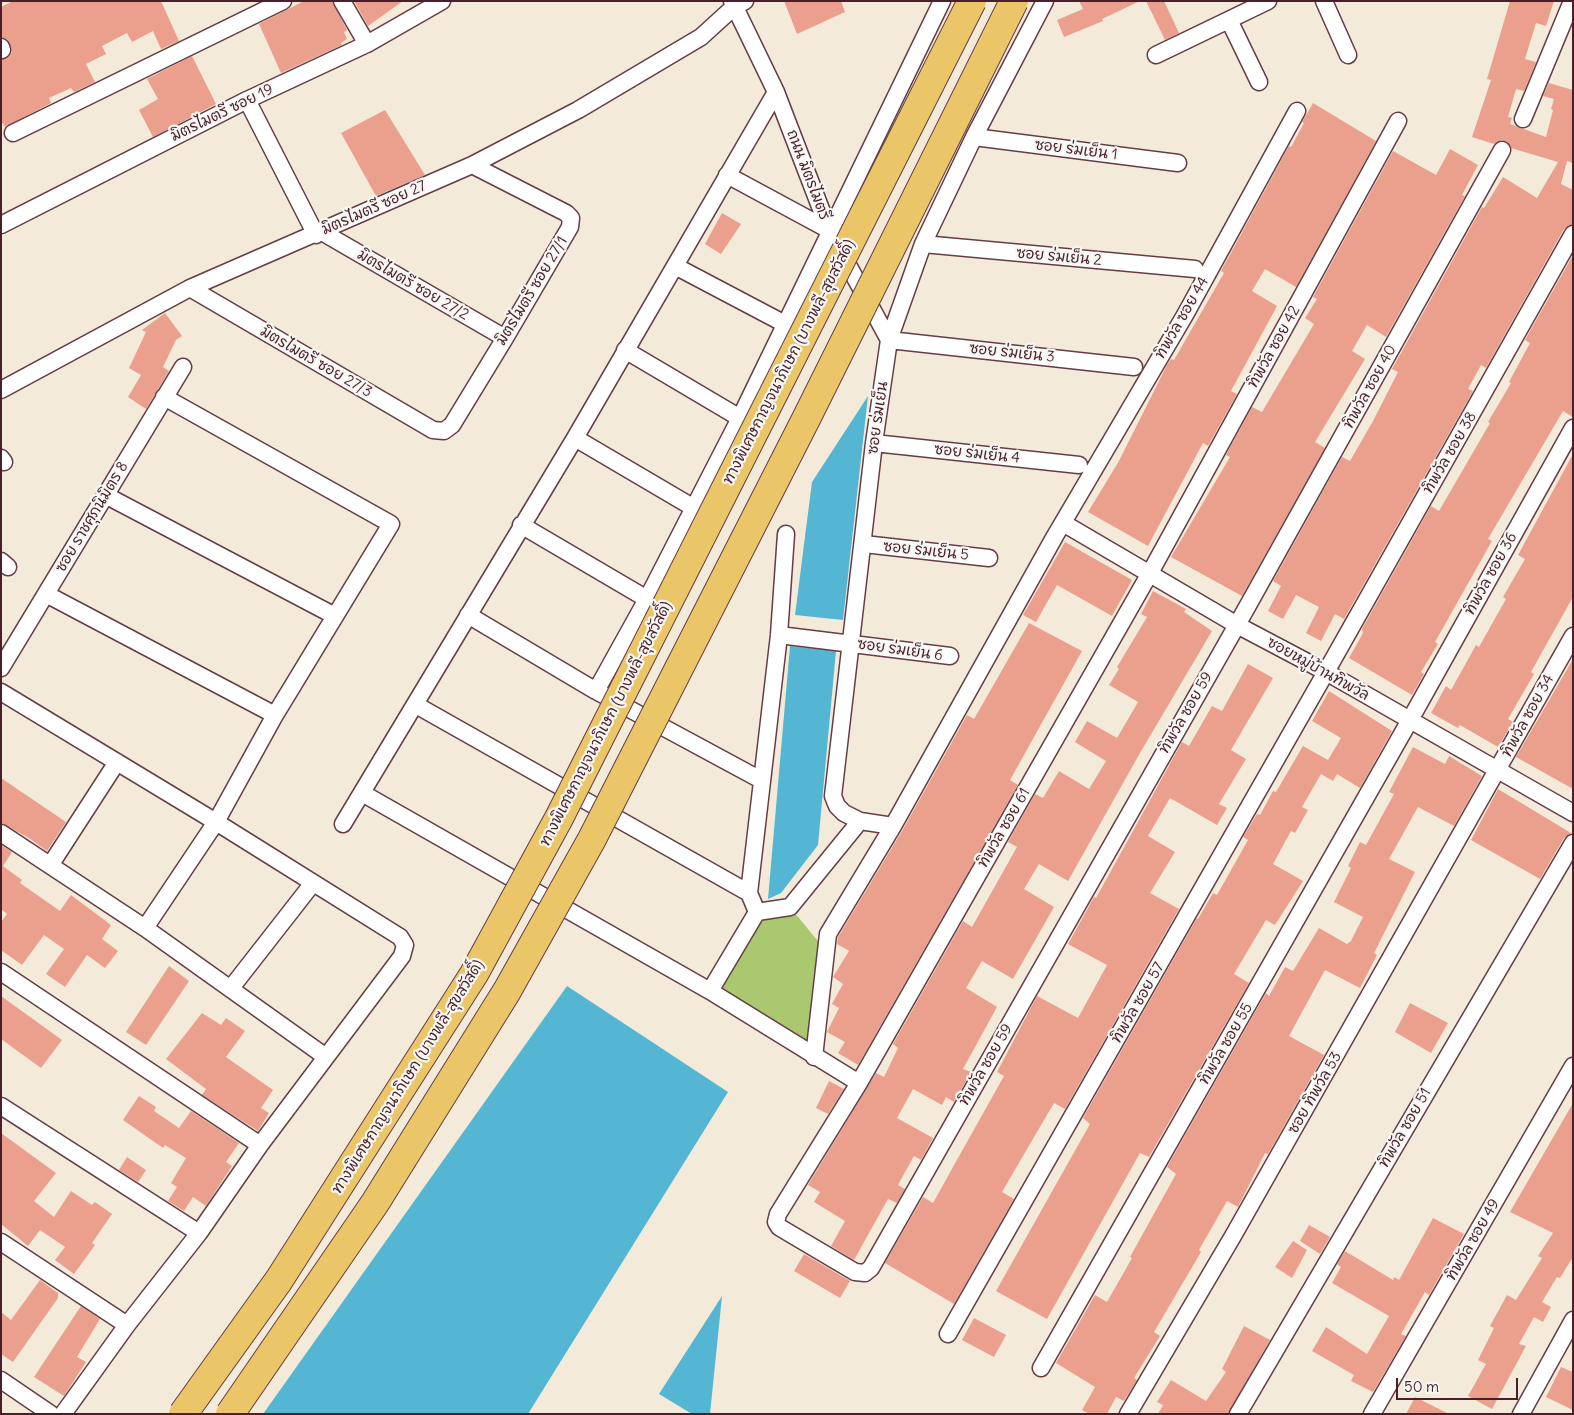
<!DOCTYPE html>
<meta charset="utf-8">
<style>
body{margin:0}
#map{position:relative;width:1574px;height:1415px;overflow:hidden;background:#f4eada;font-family:Delius,sans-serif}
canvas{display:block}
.frame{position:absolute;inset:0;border:2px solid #4a1f2b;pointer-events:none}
.scale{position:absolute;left:1396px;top:1378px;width:122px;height:22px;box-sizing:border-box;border:2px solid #4a1f2b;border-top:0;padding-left:6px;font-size:15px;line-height:18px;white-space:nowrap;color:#4a1f2b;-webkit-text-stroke:4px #f6f6f2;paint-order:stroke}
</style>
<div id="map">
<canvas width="1574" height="1415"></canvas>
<div class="frame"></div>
<div class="scale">50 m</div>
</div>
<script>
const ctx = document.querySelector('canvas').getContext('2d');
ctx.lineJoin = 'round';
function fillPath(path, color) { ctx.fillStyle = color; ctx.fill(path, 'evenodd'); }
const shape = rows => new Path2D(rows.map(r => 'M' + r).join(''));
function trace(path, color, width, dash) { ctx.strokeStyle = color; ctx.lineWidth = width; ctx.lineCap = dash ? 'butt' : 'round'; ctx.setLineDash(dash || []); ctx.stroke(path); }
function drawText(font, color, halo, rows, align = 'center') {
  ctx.font = font + ' Delius,"Playpen Sans Thai",sans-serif'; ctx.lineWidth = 4.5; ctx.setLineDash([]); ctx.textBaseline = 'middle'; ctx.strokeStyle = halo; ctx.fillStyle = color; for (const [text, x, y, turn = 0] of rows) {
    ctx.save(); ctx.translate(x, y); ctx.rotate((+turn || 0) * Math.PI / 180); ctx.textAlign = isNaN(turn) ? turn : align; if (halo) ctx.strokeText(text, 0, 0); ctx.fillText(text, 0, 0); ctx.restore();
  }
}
const green = shape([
 [790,907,826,951,814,1057,710,991,757,912]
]);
const water = shape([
 [868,396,843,620,795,615,812,482],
 [790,646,836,651,818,845,781,893,768,899],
 [567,986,728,1092,528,1414,263,1414],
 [722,1296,710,1414,692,1414,659,1394]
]);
const building = shape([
 [13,1,161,1,179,41,161,49,153,31,132,42,127,33,102,46,106,54,86,64,95,82,74,92,71,88,49,98,51,103,5,127,1,121,1,60,9,57,12,52,8,40,1,37,1,7],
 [304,1,332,1,347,30,344,32,347,39,341,43,342,45,281,73,259,24],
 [354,1,403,1,368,26],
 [784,1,841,1,845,12,797,34],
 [1079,1,1140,1,1102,19,1103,21,1064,37,1057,20,1083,9],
 [1146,1,1164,1,1179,33,1165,40],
 [1510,1,1554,1,1546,26,1536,23,1525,59,1536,62,1524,91,1516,89,1508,117,1512,118,1510,124,1546,137,1553,110,1551,109,1554,99,1543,96,1549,83,1573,90,1573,163,1567,161,1561,184,1573,190,1573,224,1564,229,1486,368,1481,365,1468,389,1473,391,1344,619,1335,614,1321,641,1306,633,1319,607,1296,595,1283,619,1268,611,1281,586,1273,581,1342,457,1350,461,1373,421,1398,372,1392,369,1482,207,1484,208,1503,177,1537,198,1558,162,1511,148,1506,141,1501,140,1494,144,1472,137,1491,80,1487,79],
 [192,56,216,104,153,137,139,110,158,99,147,79],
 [1313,103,1376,141,1296,287,1265,269,1252,291,1277,306,1231,391,1237,394,1208,446,1203,443,1148,546,1088,512,1119,461,1167,365,1171,359,1174,360,1224,273,1221,271,1289,146,1291,147,1304,123,1302,122],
 [385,110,425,175,376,196,341,133],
 [1450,149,1478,165,1462,195,1465,196,1386,337,1367,325,1352,351,1365,359,1315,442,1325,448,1242,596,1171,557,1230,457,1226,455,1252,407,1262,412,1314,324,1305,318,1317,299,1313,297,1393,151,1436,175],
 [722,213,741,224,721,254,705,244],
 [1573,255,1573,417,1563,411,1488,539,1492,541,1435,642,1438,644,1421,672,1424,674,1412,695,1349,658,1363,633,1362,629,1431,506,1439,511,1490,423,1488,422,1511,383,1509,382,1530,343,1525,340],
 [165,313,182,336,176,340,163,367,169,371,146,409,128,397,141,375,129,368,146,332,142,330],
 [1573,454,1573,597,1531,672,1534,674,1508,719,1513,722,1498,747,1460,725,1458,728,1431,713,1446,686,1451,690,1476,645,1479,647,1506,599,1503,597,1525,559,1518,555],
 [1065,542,1132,580,1112,616,1057,585,1036,622,1023,615],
 [1153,591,1186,609,1184,612,1212,631,1140,753,1068,881,1039,864,1024,889,1054,907,1013,979,982,961,966,988,997,1007,963,1069,971,1072,954,1102,946,1097,942,1105,913,1089,897,1118,933,1138,921,1160,914,1156,898,1185,905,1189,897,1203,888,1199,854,1260,831,1246,845,1221,814,1202,820,1192,808,1185,876,1073,884,1077,898,1048,893,1044,963,921,972,927,1017,847,1008,842,1035,794,1043,798,1059,771,1089,789,1106,761,1075,742,1087,721,1117,738,1138,702,1109,685,1119,669,1117,667,1147,617,1141,614],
 [1029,623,1082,651,1010,780,1018,785,858,1065,838,1053,845,1042,827,1032,839,1008,832,1004,843,984,833,977,849,951,837,944,838,937,902,831,967,715,974,719],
 [1573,659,1573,789,1516,757],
 [1248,664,1273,678,1231,750,1246,759,1219,804,1227,808,1217,825,1170,798,1148,836,1175,852,1150,893,1179,909,1065,1109,1054,1103,1030,1144,1002,1192,1014,1199,954,1304,885,1263,923,1197,933,1203,958,1158,1004,1076,997,1072,1037,996,1078,1018,1107,965,1068,944,1094,897,1096,898,1182,742,1189,746,1212,706,1222,711],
 [1329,691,1392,731,1360,788,1337,774,1333,781,1321,774,1302,807,1308,810,1295,833,1291,831,1273,864,1303,881,1275,925,1266,920,1234,974,1249,983,1149,1157,1140,1153,1047,1319,996,1291,1090,1124,1083,1118,1197,918,1198,919,1213,893,1217,895,1248,840,1243,837,1257,814,1260,815,1273,791,1276,792,1303,746,1328,760,1341,738,1312,721],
 [1413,747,1445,764,1449,756,1482,776,1454,826,1418,807,1389,859,1415,872,1374,953,1377,955,1360,988,1325,970,1289,1036,1324,1055,1268,1154,1265,1153,1238,1207,1227,1201,1199,1250,1201,1252,1154,1332,1160,1336,1134,1378,1137,1380,1124,1401,1116,1397,1107,1414,1089,1414,1082,1410,1095,1387,1056,1363,1095,1295,1107,1302,1132,1258,1130,1257,1176,1174,1167,1167,1266,993,1269,996,1285,967,1293,971,1319,928,1347,944,1351,941,1363,917,1334,902,1351,868,1348,866,1360,842,1366,845,1394,794,1389,792],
 [1,778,66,822,47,851,29,838,1,823],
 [1498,789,1571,833,1564,838,1540,879,1471,840],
 [1,845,12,852,3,866,22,880,20,883,60,911,71,895,111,925,102,939,118,951,105,968,87,955,65,987,46,974,64,949,44,935,22,965,1,950,1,922,7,914,1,909],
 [169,966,189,981,146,1045,126,1032],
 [1,996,62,1040,41,1068,1,1039],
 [1410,1003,1448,1023,1431,1053,1395,1032],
 [202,1013,221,1025,226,1018,245,1031,226,1057,273,1090,261,1108,269,1113,258,1131,202,1095,206,1089,166,1059],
 [829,1081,844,1089,828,1114,816,1108],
 [139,1096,156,1107,154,1111,179,1128,191,1111,239,1143,226,1162,232,1166,206,1206,193,1197,184,1211,168,1201,177,1187,171,1183,186,1158,165,1145,163,1148,123,1120],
 [1573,1103,1573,1257,1560,1278,1557,1277,1542,1302,1551,1307,1543,1322,1534,1317,1519,1344,1526,1346,1492,1409,1468,1396,1486,1364,1478,1360,1494,1328,1490,1326,1507,1295,1516,1300,1542,1258,1538,1256,1553,1233,1510,1212],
 [1,1133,56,1173,34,1201,54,1217,71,1191,92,1205,95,1202,112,1214,92,1243,95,1245,74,1274,55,1260,65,1247,40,1230,28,1246,1,1224],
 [127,1157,146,1170,138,1182,119,1170],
 [1433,1218,1464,1234,1429,1295,1425,1292,1401,1334,1406,1336,1373,1392,1351,1381,1354,1375,1312,1351,1326,1327,1367,1354,1389,1316,1332,1283,1341,1267,1337,1264,1345,1251,1393,1280,1394,1277,1399,1280],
 [1309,1225,1330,1237,1320,1254,1300,1241],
 [1293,1241,1307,1250,1292,1278,1275,1267],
 [804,1254,850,1281,840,1298,794,1271],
 [40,1280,58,1293,58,1298,13,1362,1,1354,1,1312,11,1320],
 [81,1306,100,1319,77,1357,86,1362,64,1396,34,1377],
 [974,1318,1006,1335,994,1357,962,1340],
 [1244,1326,1270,1340,1228,1414,1158,1414,1163,1405,1157,1402,1171,1380,1206,1401,1226,1372,1222,1369],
 [1561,1367,1573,1372,1573,1410,1546,1397],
 [1415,1397,1449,1414,1406,1414]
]);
const minor = shape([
 [342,1,367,44],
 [732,1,776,92,829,230,889,340],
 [1324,1,1348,55],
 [1229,20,1259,82],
 [1,47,2,50],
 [1156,55,1268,1],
 [247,100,316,235],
 [1523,119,1572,1],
 [1398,121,1150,573,859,1083,778,1214,776,1222,779,1227,855,1272,865,1273,871,1268,1237,625,1502,150],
 [13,133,283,1],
 [974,137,1178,163],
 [727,175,829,230],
 [1,225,247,100,367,44,442,1],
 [322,232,505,338],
 [923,244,1195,269],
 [675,266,785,324],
 [190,288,433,430,444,431,452,425,505,338,570,227,571,218,566,213,472,165],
 [889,340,1134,367],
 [625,350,740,418],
 [1,390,190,288,472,165,578,110,701,37,735,6,745,1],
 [575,438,694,508],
 [874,443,1079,465],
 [1,458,4,462],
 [105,495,335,616],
 [1063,523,1237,625,1326,672,1573,813],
 [521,525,647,599,740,418,942,1],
 [864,544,989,558],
 [1,561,8,567],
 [46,594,275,715],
 [468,615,596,691,761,780],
 [779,635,950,656],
 [1,668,183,367],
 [596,691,647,599],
 [1,692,216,822,400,937,405,945,402,956,260,1145,199,1233,127,1325,63,1414],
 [416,705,749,893],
 [362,793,710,991,859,1083],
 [343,824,575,438,776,92],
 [893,826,860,821,844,813,837,806,833,796,874,443,889,340,923,244,974,137,1045,1],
 [1,833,145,928,326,1057],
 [51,864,117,762],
 [757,912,749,893,779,635,786,534],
 [145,928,216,822,275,715,391,524,164,397],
 [1,972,260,1145],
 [231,988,313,883],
 [710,991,757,912,790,907,860,821],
 [814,1057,828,934,893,826,1055,536,1185,315,1297,111],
 [1,1106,199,1233],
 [1,1242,127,1325],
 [948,1334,1326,672,1573,234],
 [1041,1368,1410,720,1573,428],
 [1,1380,51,1414],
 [1128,1414,1233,1236,1573,636],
 [1238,1414,1573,843],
 [1372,1414,1573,1066],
 [1521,1414,1573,1320]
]);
const motorwayBridge = shape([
 [183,1414,279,1280,474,974,559,818,972,1],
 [230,1414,375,1203,507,991,592,839,806,419,1014,1]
]);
const streetNames = [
 ["มิตรไมตรี ซอย 19",222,113,-26],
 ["ซอย ร่มเย็น 1",1076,150,7],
 ["ถนน มิตรไมตรี",808,175,69],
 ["มิตรไมตรี ซอย 27",374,208,-24],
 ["ซอย ร่มเย็น 2",1059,257,5],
 ["มิตรไมตรี ซอย 27/2",413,285,30],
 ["มิตรไมตรี ซอย 27/1",532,291,-59],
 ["ทิพวัล ซอย 44",1182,318,-60],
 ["ทิพวัล ซอย 42",1274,347,-61],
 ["ซอย ร่มเย็น 3",1012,353,6],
 ["มิตรไมตรี ซอย 27/3",316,362,30],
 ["ทางพิเศษกาญจนาภิเษก (บางพลี-สุขสวัสดิ์)",789,362,-63],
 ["ทิพวัล ซอย 40",1370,387,-61],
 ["ซอย ร่มเย็น",878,418,-82],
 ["ทิพวัล ซอย 38",1450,453,-60],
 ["ซอย ร่มเย็น 4",977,454,6],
 ["ซอย ราชศุภนิมิตร 8",92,517,-59],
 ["ซอย ร่มเย็น 5",926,551,6],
 ["ทิพวัล ซอย 36",1491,574,-61],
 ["ซอย ร่มเย็น 6",900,650,8],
 ["ซอยหมู่บ้านทิพวัล",1318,669,29],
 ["ทิพวัล ซอย 59",1186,713,-60],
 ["ทิพวัล ซอย 34",1528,716,-61],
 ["ทางพิเศษกาญจนาภิเษก (บางพลี-สุขสวัสดิ์)",606,724,-63],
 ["ทิพวัล ซอย 61",1004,828,-60],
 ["ทิพวัล ซอย 57",1138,1003,-60],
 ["ทิพวัล ซอย 55",1226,1044,-60],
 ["ทิพวัล ซอย 59",986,1065,-60],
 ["ทางพิเศษกาญจนาภิเษก (บางพลี-สุขสวัสดิ์)",408,1077,-58],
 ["ซอย ทิพวัล 53",1315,1093,-60],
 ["ทิพวัล ซอย 51",1405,1128,-60],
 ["ทิพวัล ซอย 49",1473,1240,-60]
];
fillPath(green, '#aac86f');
fillPath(water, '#54b6d3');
fillPath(building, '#eba08e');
trace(minor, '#643d45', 19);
trace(minor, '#fff', 16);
trace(motorwayBridge, '#643d45', 30, []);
trace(motorwayBridge, '#ebc669', 28);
drawText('15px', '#4a1f2b', '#f6f6f2', streetNames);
</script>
